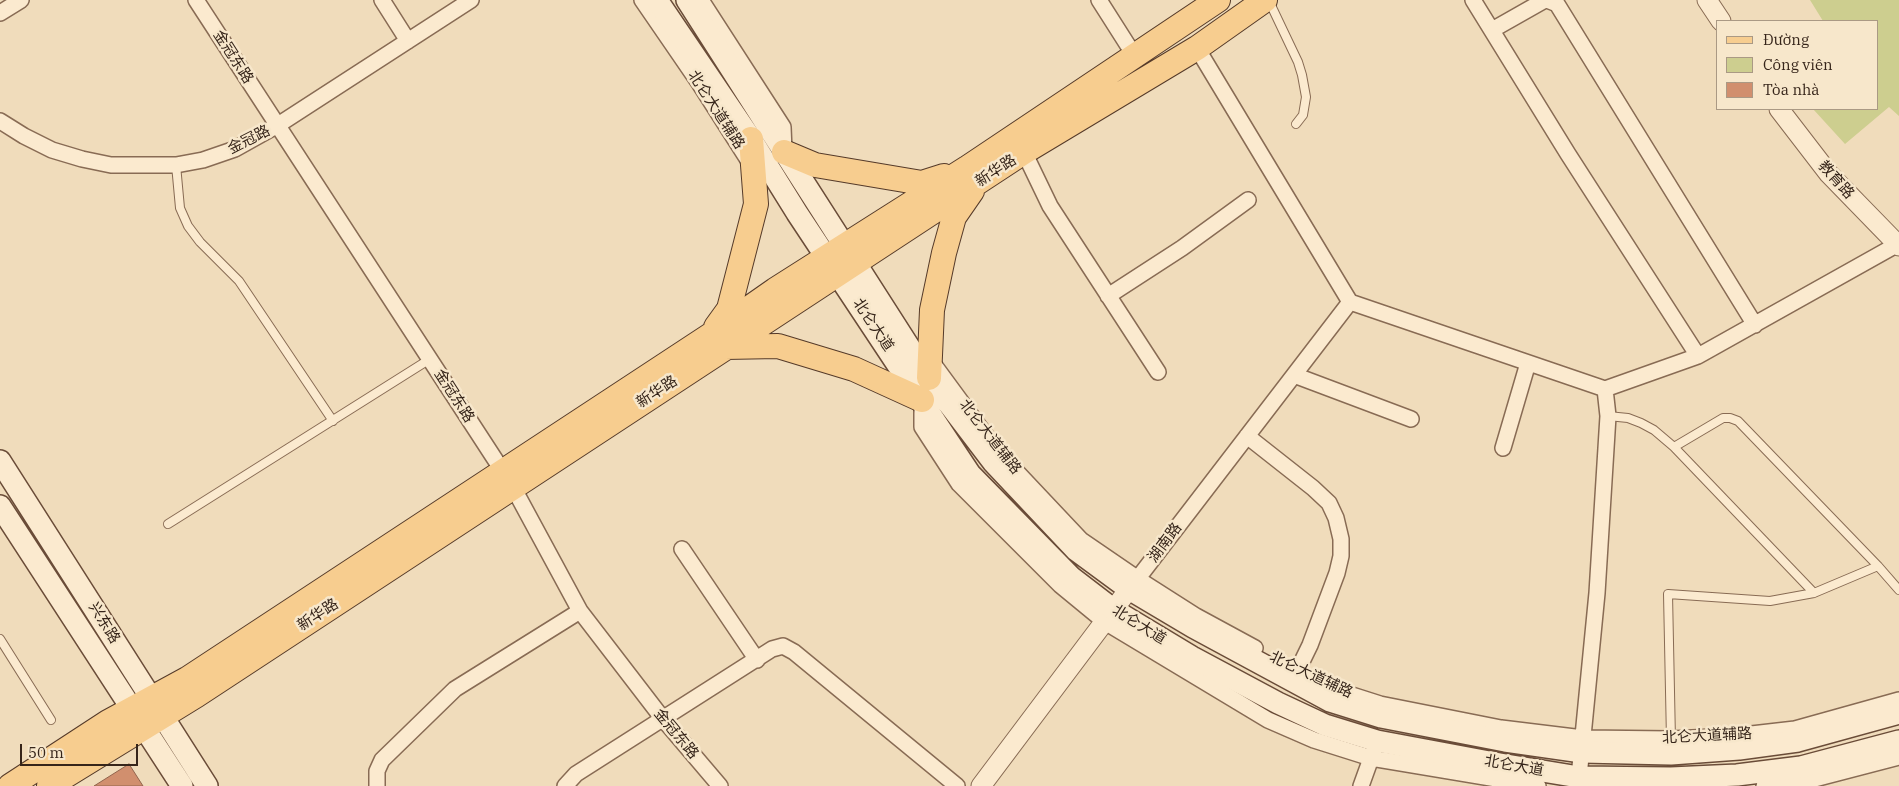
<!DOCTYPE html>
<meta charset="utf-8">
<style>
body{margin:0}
#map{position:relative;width:1899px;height:786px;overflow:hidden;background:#f0dcbb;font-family:"IBM Plex Serif",serif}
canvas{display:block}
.legend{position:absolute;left:1716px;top:20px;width:162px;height:90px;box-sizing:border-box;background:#f7e7cb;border:1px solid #aa9984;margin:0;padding:6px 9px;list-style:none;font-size:15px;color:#36251a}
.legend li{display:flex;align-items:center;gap:10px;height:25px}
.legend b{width:25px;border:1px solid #aa9984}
.scale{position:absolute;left:20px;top:744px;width:118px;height:22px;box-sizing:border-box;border:2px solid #36251a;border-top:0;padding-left:6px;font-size:15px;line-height:18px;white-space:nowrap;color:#36251a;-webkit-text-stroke:4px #f7e7cb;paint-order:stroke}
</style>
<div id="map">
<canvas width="1899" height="786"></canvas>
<ul class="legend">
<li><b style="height:6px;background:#f7cd8f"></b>Đường</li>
<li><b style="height:14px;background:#cdce8f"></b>Công viên</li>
<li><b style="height:14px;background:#d18f6e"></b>Tòa nhà</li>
</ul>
<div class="scale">50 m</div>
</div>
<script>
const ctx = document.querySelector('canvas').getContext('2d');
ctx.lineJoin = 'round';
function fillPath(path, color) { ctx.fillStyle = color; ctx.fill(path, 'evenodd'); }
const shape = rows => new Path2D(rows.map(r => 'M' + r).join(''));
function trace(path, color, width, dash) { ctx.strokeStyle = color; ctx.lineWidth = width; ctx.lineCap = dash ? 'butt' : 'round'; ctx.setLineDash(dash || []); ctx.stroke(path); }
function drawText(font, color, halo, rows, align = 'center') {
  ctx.font = font + ' "IBM Plex Serif","Noto Sans SC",serif'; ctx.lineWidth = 5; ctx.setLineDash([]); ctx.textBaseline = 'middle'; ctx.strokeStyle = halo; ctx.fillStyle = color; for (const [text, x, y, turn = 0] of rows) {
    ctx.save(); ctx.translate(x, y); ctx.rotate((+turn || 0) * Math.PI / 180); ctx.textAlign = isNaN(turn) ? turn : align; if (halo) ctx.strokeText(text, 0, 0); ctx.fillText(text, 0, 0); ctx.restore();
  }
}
const green = shape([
 [1810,0,1899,0,1899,116,1889,107,1845,144,1813,109,1878,109,1878,21,1823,21]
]);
const building = shape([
 [129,764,143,786,94,786,129,764]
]);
const service = shape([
 [1269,1,1298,62,1302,75,1306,97,1303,115,1296,124],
 [176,165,180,208,188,226,200,242,239,281,333,421],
 [1608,416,1628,418,1641,423,1654,430,1674,447,1814,593],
 [1674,447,1723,418,1730,418,1738,421,1878,566,1899,590],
 [168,524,430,359],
 [0,639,51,720],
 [1671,740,1668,594,1770,601,1814,593,1878,566]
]);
const minor = shape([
 [196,0,513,487,580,611,663,719,720,786],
 [382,0,408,41],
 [642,0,699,83,750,163],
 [701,0,783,127,784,151],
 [1099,0,1134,55],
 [1473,0,1568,154,1698,356],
 [1547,0,1557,4,1755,325],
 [0,13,21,0],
 [1492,30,1545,0],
 [1197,48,1350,302,1605,389],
 [0,121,24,136,52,150,82,159,111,165,176,165,203,160,235,149,278,125,471,0],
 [1024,152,1050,206,1158,372],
 [1108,296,1182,248,1248,200],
 [929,358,998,452,1081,540,1138,579,1196,616,1255,648],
 [1294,375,1411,419],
 [922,401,922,427,959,484,1060,585,1105,622,1268,720,1314,740,1371,758,1538,786],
 [1247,436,1313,488,1329,503,1336,518,1341,539,1341,556,1337,573,1310,645,1293,680],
 [1503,448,1528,363],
 [682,549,757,660],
 [1132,586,1350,302],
 [1292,669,1333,689,1380,704,1501,728,1583,738,1671,739,1734,736,1795,729,1899,700],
 [1579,777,1597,593,1608,416,1605,389,1698,356,1898,244],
 [377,786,377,771,382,760,455,689,580,611],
 [565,786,576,774,772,649,783,646,794,652,957,786],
 [1361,786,1374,750],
 [1764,786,1803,782,1899,757]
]);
const tertiary = shape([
 [1707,0,1721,21],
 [1779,109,1829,174,1899,246],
 [981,786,1129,589]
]);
const secondary = shape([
 [657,0,751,139,797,213,970,474,1071,577,1114,610,1192,657,1278,703,1325,725,1377,741,1500,764,1579,777,1671,778,1737,775,1801,767,1899,741],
 [687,0,929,378,993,462,1076,550,1129,589,1193,627,1330,701,1381,717,1505,741,1582,752,1671,754,1739,749,1798,741,1899,713],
 [0,461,207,786],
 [0,506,182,786]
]);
const primary = shape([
 [784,152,815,165,922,183,944,176],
 [716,327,729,309,756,204,751,139],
 [725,347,778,346,854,369,922,400],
 [929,378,932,310,944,253,954,217,972,191],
 [10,786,108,722,187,679,712,334,775,290,967,168,1218,0],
 [49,786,197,695,1024,152,1197,48,1265,0]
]);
const streetNames = [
 ["金冠东路",233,57,57],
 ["北仑大道辅路",716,110,57],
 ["金冠路",249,140,-27],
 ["新华路",996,171,-33],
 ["教育路",1836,180,48],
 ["北仑大道",873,325,56],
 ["新华路",657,392,-33],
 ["金冠东路",454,396,57],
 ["北仑大道辅路",990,437,52],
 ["湖南路",1165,543,-53],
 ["新华路",318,615,-33],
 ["兴东路",104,623,58],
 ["北仑大道",1139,625,32],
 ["北仑大道辅路",1311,675,25],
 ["金冠东路",676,734,50],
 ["北仑大道辅路",1707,736,-3],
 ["北仑大道",1514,766,10]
];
fillPath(green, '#cdce8f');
fillPath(building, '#d18f6e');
trace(building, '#92644d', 1);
trace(service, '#886b54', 10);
trace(minor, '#886b54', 18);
trace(tertiary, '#886b54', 21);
trace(secondary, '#6a4c38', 24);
trace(primary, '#553a29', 26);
trace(service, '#fbeacf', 8);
trace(minor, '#fbeacf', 15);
trace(tertiary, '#fbeacf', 19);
trace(secondary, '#fbeacf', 21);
trace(primary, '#f7cd8f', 24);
drawText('15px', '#36251a', '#f7e7cb', streetNames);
</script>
